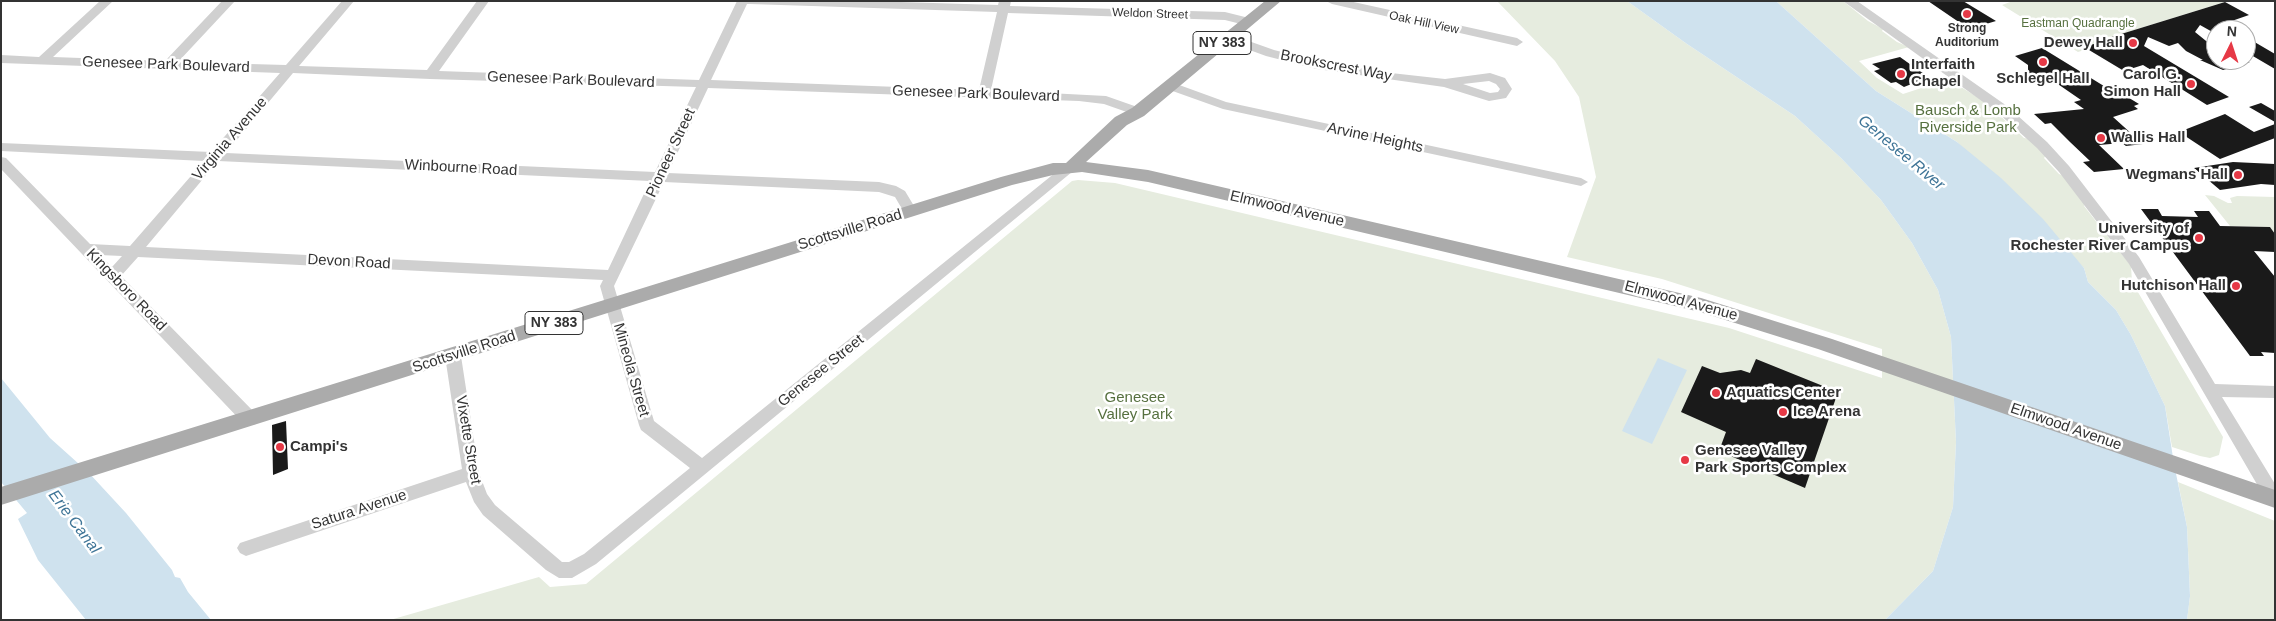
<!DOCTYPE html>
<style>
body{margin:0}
#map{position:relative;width:2276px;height:621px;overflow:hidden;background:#fff;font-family:Arial,sans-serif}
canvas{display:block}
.frame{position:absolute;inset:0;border:2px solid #333;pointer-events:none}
.north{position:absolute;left:2206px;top:20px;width:50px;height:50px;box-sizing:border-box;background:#fff;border:1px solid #adadad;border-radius:50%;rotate:4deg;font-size:14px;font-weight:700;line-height:20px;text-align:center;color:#333}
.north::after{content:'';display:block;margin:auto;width:18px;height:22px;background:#e63946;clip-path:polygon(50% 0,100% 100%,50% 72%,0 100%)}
</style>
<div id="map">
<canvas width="2276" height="621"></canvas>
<div class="frame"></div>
<div class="north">N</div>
</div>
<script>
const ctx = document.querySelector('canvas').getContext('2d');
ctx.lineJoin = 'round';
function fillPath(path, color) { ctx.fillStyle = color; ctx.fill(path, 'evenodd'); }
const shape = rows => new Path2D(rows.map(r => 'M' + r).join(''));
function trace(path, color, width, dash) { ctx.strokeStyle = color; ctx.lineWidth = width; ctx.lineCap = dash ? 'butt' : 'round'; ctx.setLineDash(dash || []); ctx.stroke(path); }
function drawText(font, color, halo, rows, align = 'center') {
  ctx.font = font + ' Arial,sans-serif'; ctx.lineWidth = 5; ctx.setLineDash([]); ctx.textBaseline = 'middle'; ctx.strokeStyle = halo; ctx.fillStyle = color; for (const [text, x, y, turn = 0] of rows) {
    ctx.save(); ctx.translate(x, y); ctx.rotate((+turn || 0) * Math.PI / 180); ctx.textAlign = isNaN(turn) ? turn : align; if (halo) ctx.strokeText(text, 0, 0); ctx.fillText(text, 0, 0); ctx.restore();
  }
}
const green = shape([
 [1497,1,1627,1,1687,44,1795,116,1841,158,1881,200,1912,243,1938,290,1951,337,1956,442,1953,507,1933,571,1885,620,390,620,539,577,550,587,586,584,1072,181,1078,180,1115,183,1729,328,1882,378,1882,349,1662,279,1567,257,1596,177,1579,97,1555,61],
 [1776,1,1843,1,1868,21,1883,29,1882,31,1897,42,1909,47,1859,61,1877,78,1903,94,1952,78,1956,81,1956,84,1995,108,1995,111,2024,138,2030,139,2046,155,2044,158,2059,174,2064,176,2086,203,2084,206,2131,266,2132,282,2223,437,2219,455,2210,458,2200,456,2172,447,2165,406,2131,335,2116,310,2088,282,2084,268,1957,142,1876,91],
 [2013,1,2223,1,2225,2,2105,39,2107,40,2085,47,2087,49,2078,52,2002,5],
 [2205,195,2214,196,2228,203,2232,203,2230,198,2237,196,2275,197,2275,234,2270,227,2230,226],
 [2178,482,2275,521,2275,620,2187,620,2190,596,2187,527]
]);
const water = shape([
 [1627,1,1776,1,1876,91,1957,142,2001,178,2043,219,2084,268,2088,282,2116,310,2131,335,2165,406,2174,464,2187,527,2190,596,2187,620,1885,620,1933,571,1953,507,1956,442,1951,337,1938,290,1912,243,1881,200,1841,158,1795,116,1687,44],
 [1658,358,1687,370,1652,444,1622,431],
 [1,378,50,438,89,473,126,513,172,570,175,577,180,578,188,592,211,620,86,620,38,560,18,519,27,513,1,482]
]);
const building = shape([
 [1928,1,1963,1,1996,21,1969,29],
 [2225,2,2249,15,2223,24,2234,30,2216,30,2216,34,2200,25,2195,32,2216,49,2216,60,2250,62,2223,70,2200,60,2203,60,2186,51,2178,43,2169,46,2148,37,2144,46,2229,97,2207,105,2143,65,2124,71,2084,47,2107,40,2105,39],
 [2246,37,2275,54,2275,69,2246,52],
 [2042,48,2112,91,2116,90,2139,104,2134,106,2138,109,2113,117,2143,144,2126,146,2122,143,2099,145,2124,169,2094,172,2083,162,2090,161,2070,142,2051,123,2045,124,2034,114,2084,109,2074,102,2081,100,2052,80,2039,81,2032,77,2028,74,2028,65,2015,56],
 [1900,57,1914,67,1929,77,1904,87,1896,82,1891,83,1874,71,1880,69,1872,64],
 [2261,103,2275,111,2275,122,2249,107],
 [2225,114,2254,132,2275,124,2275,138,2220,159,2179,132],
 [2233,162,2275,164,2275,185,2261,184,2220,190,2194,168],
 [2141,209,2158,209,2162,216,2198,217,2194,211,2209,211,2220,226,2270,227,2275,234,2275,252,2254,251,2275,277,2275,353,2261,352,2264,356,2250,356],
 [1756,359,1838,392,1805,488,1719,451,1726,432,1681,412,1702,366,1720,373,1741,370,1750,373],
 [286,421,288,469,273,475,272,425]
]);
const minor = shape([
 [100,1,113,1,53,57,165,61,222,1,235,1,178,62,286,65,342,1,354,1,299,66,427,70,477,1,489,1,439,71,699,80,737,1,868,1,998,5,999,1,1011,1,1010,6,1225,12,1253,19,1255,22,1249,26,1225,20,1008,13,991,90,1106,96,1143,109,1144,112,1138,116,1104,104,1079,101,708,88,668,173,879,182,896,186,905,191,917,211,915,214,905,214,895,197,879,192,664,182,614,286,654,421,702,458,1066,164,1076,164,1078,167,596,564,572,578,559,578,546,570,483,515,474,502,466,482,246,556,240,553,237,548,240,543,462,469,445,356,448,352,453,350,458,352,461,356,479,473,487,494,495,505,562,562,569,562,584,554,690,468,641,430,639,425,600,286,603,280,138,257,121,276,256,414,258,419,256,424,250,425,244,424,1,169,1,157,6,158,90,244,130,246,204,161,1,151,1,143,211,152,280,73,1,63,1,55,39,57,100,1],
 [747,4,750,4,997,12,979,90,711,80,747,4],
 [293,73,430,79,696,87,655,172,226,153,293,73],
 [218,161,650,181,608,270,146,247,218,161],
 [100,255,122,256,112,267,100,255],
 [1326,1,1349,1,1517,38,1523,42,1517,46,1332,4,1326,1],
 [1843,1,1857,1,2007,106,2047,142,2069,166,2139,257,2215,384,2275,386,2275,398,2222,397,2275,484,2275,507,2269,505,2129,264,2059,172,2037,148,1997,112,1843,1],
 [1229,34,1274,50,1317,61,1391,73,1445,79,1490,73,1505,78,1512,89,1506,98,1489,101,1444,87,1317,69,1266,56,1225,41,1223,38,1225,35,1229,34],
 [1489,81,1496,84,1500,89,1498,92,1490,93,1463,84,1489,81],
 [1171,82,1226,102,1581,178,1588,182,1581,186,1223,109,1167,89,1165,86,1171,82]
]);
const major = shape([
 [1265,1,1281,1,1144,116,1127,125,1086,162,1148,170,1701,298,1832,339,2275,490,2275,508,1818,349,1700,312,1148,182,1082,172,1053,175,1012,185,1,505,1,487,1001,177,1053,163,1066,163,1115,117,1132,108,1265,1]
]);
const markers = [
 [1967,14,5,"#e63946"],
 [2133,43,5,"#e63946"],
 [2043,62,5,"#e63946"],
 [1901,74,5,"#e63946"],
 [2191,84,5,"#e63946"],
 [2101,138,5,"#e63946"],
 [2238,175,5,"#e63946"],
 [2199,238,5,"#e63946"],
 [2236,286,5,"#e63946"],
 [1716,393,5,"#e63946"],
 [1783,412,5,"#e63946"],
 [280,447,5,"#e63946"],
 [1685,460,5,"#e63946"]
];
const farStreetnames = [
 ["Weldon Street",1150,14,2],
 ["Oak Hill View",1424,23,12]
];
const farParknames = [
 ["Eastman Quadrangle",2078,24]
];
const farPoinames = [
 ["Strong",1967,29],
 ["Auditorium",1967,43]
];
const shields = [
 [1222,43,58],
 [554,323,58]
];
const shieldNames = [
 ["NY 383",1222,43],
 ["NY 383",554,323]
];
const poiNames = [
 ["Dewey Hall",2123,43,"right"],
 ["Interfaith",1911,65],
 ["Chapel",1911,82],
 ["Carol G.",2181,75,"right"],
 ["Simon Hall",2181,92,"right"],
 ["Schlegel Hall",2043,79,"center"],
 ["Wallis Hall",2111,138],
 ["Wegmans Hall",2228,175,"right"],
 ["University of",2189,229,"right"],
 ["Rochester River Campus",2189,246,"right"],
 ["Hutchison Hall",2226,286,"right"],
 ["Aquatics Center",1726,393],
 ["Ice Arena",1793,412],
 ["Campi's",290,447],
 ["Genesee Valley",1695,451],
 ["Park Sports Complex",1695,468]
];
const streetNames = [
 ["Genesee Park Boulevard",166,65,2],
 ["Brookscrest Way",1336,66,11],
 ["Genesee Park Boulevard",571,80,2],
 ["Genesee Park Boulevard",976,94,2],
 ["Arvine Heights",1375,138,12],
 ["Virginia Avenue",230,139,-49],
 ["Pioneer Street",671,153,-65],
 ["Winbourne Road",461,168,3],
 ["Elmwood Avenue",1287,209,13],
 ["Scottsville Road",850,230,-17],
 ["Devon Road",349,262,3],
 ["Kingsboro Road",126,290,46],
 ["Elmwood Avenue",1681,301,15],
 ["Scottsville Road",464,352,-18],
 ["Mineola Street",631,370,74],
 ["Genesee Street",821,371,-39],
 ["Elmwood Avenue",2066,427,19],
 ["Vixette Street",468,440,80],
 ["Satura Avenue",359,510,-18]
];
const parkNames = [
 ["Bausch & Lomb",1968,111],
 ["Riverside Park",1968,128],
 ["Genesee",1135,398],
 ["Valley Park",1135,415]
];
const waterNames = [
 ["Genesee River",1901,153,40],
 ["Erie Canal",74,522,53]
];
fillPath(green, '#e6ecdf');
fillPath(water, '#cfe2ee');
fillPath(building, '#1a1a1a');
fillPath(minor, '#d0d0d0');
fillPath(major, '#ababab');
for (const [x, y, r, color] of markers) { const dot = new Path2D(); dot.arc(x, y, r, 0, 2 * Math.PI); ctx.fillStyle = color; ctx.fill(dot); trace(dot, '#fff', 2); }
drawText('12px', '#333', '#fff', farStreetnames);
drawText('12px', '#56703f', '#fff', farParknames);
drawText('bold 12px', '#333', '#fff', farPoinames);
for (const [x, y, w] of shields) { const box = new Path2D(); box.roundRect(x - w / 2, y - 11.5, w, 23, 4); ctx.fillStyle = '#fff'; ctx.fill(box); trace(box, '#333', 1); }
drawText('bold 14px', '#333', null, shieldNames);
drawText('bold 15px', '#333', '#fff', poiNames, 'left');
drawText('15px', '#333', '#fff', streetNames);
drawText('15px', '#56703f', '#fff', parkNames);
drawText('italic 16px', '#3f7597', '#fff', waterNames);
</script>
